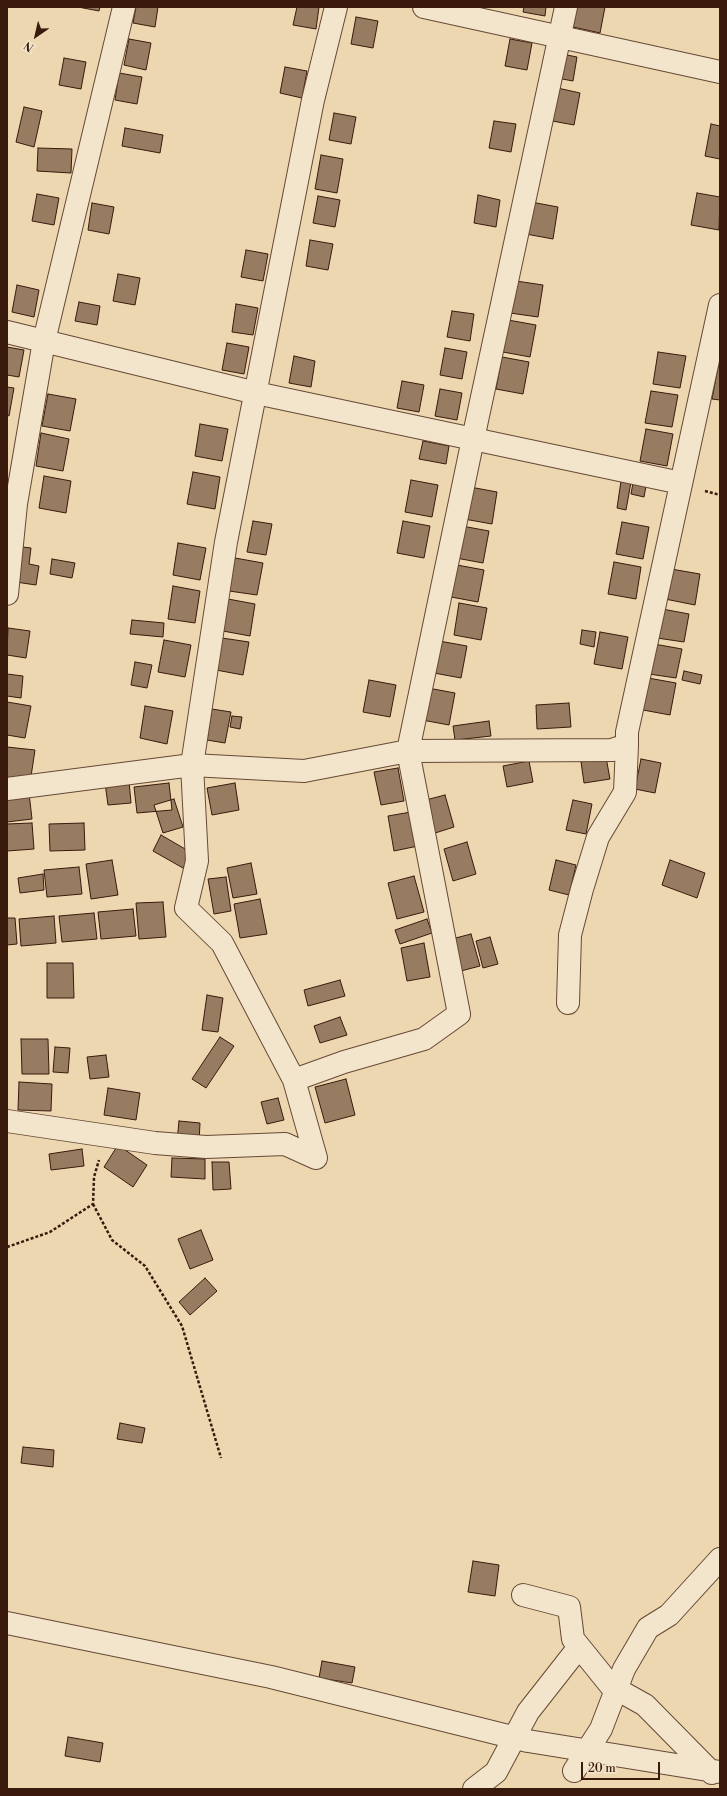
<!DOCTYPE html>
<style>
body{margin:0}
#map{position:relative;width:727px;height:1796px;overflow:hidden;background:#edd7b0;font-family:"Libre Bodoni",serif}
canvas{display:block}
.frame{position:absolute;inset:0;border:8px solid #391a0c;pointer-events:none}
.north{position:absolute;left:16px;top:16px;width:40px;height:40px;-webkit-text-stroke:3px #f3e5cc;paint-order:stroke;rotate:214deg;font-size:11px;font-weight:700;line-height:16px;text-align:center;color:#391a0c}
.north::after{content:'';display:block;margin:auto;width:14px;height:18px;background:#391a0c;clip-path:polygon(50% 0,100% 100%,50% 72%,0 100%)}
.scale{position:absolute;left:581px;top:1762px;width:79px;height:18px;box-sizing:border-box;border:2px solid #391a0c;border-top:0;padding-left:5px;font-size:12px;line-height:14px;white-space:nowrap;color:#391a0c;-webkit-text-stroke:3px #f3e5cc;paint-order:stroke}
</style>
<div id="map">
<canvas width="727" height="1796"></canvas>
<div class="frame"></div>
<div class="north">N</div>
<div class="scale">20 m</div>
</div>
<script>
const ctx = document.querySelector('canvas').getContext('2d');
ctx.lineJoin = 'round';
function fillPath(path, color) { ctx.fillStyle = color; ctx.fill(path, 'evenodd'); }
const shape = rows => new Path2D(rows.map(r => 'M' + r).join(''));
function trace(path, color, width, dash) { ctx.strokeStyle = color; ctx.lineWidth = width; ctx.lineCap = dash ? 'butt' : 'round'; ctx.setLineDash(dash || []); ctx.stroke(path); }
const building = shape([
 [78,7,100,7,99,11,78,7],
 [136,7,158,7,155,27,133,23,136,7],
 [297,7,319,7,316,29,293,25,297,7],
 [524,7,546,7,545,16,523,12,524,7],
 [576,7,605,7,600,33,573,27,576,7],
 [356,17,378,21,373,48,351,44,356,17],
 [129,39,151,43,146,70,124,65,129,39],
 [510,39,532,43,527,70,505,66,510,39],
 [562,54,577,57,573,81,557,78,562,54],
 [64,58,86,62,81,89,59,85,64,58],
 [285,67,307,71,302,98,280,93,285,67],
 [119,73,142,77,137,104,115,100,119,73],
 [553,87,580,93,574,125,547,120,553,87],
 [24,107,42,111,34,147,16,142,24,107],
 [334,113,356,117,351,144,329,140,334,113],
 [494,121,516,124,511,152,489,148,494,121],
 [711,124,720,126,720,159,705,156,711,124],
 [125,128,163,135,160,153,122,146,125,128],
 [38,148,72,149,71,173,37,171,38,148],
 [321,155,343,159,337,193,315,189,321,155],
 [697,193,720,197,719,230,691,225,697,193],
 [37,194,59,198,54,225,32,221,37,194],
 [478,195,500,200,496,227,474,223,478,195],
 [318,196,340,200,335,227,313,223,318,196],
 [531,202,558,207,553,239,526,234,531,202],
 [92,203,114,207,109,234,88,230,92,203],
 [310,240,333,244,328,270,306,266,310,240],
 [246,250,268,254,263,281,241,277,246,250],
 [118,274,140,278,135,305,113,301,118,274],
 [516,281,543,285,538,317,510,313,516,281],
 [17,285,39,290,34,317,12,312,17,285],
 [79,302,100,306,97,325,75,321,79,302],
 [236,304,258,308,253,335,232,332,236,304],
 [452,311,474,314,470,341,447,337,452,311],
 [508,320,536,325,530,357,503,352,508,320],
 [227,343,249,347,244,374,222,370,227,343],
 [7,347,24,350,19,377,7,375,7,347],
 [445,348,467,352,462,379,440,375,445,348],
 [658,352,686,356,680,388,653,384,658,352],
 [294,356,315,361,311,387,289,383,294,356],
 [502,357,529,362,523,394,496,389,502,357],
 [718,367,720,367,720,400,712,399,718,367],
 [402,381,424,385,419,412,397,408,402,381],
 [7,387,14,388,9,416,7,415,7,387],
 [440,389,462,393,457,420,435,416,440,389],
 [651,391,678,395,672,427,645,423,651,391],
 [48,394,76,399,70,431,42,426,48,394],
 [200,424,228,429,222,461,195,456,200,424],
 [646,429,673,434,667,466,640,461,646,429],
 [41,433,69,439,63,471,36,466,41,433],
 [423,441,449,446,446,464,419,459,423,441],
 [193,472,220,477,215,509,187,504,193,472],
 [44,476,71,481,66,513,39,508,44,476],
 [411,480,438,485,432,517,405,512,411,480],
 [621,481,631,482,626,510,617,508,621,481],
 [633,483,646,486,644,497,631,494,633,483],
 [470,487,497,492,492,524,464,519,470,487],
 [253,521,272,524,266,555,247,552,253,521],
 [403,521,430,526,424,558,397,553,403,521],
 [622,522,649,527,643,559,616,554,622,522],
 [462,526,489,531,483,563,456,558,462,526],
 [178,543,206,548,200,580,173,575,178,543],
 [14,546,31,548,29,564,39,566,36,585,9,581,14,546],
 [235,558,263,563,257,595,229,591,235,558],
 [52,559,75,563,72,578,50,574,52,559],
 [614,562,641,567,636,599,608,594,614,562],
 [457,565,484,570,478,602,451,597,457,565],
 [671,569,700,574,695,605,665,599,671,569],
 [173,586,200,591,195,623,168,619,173,586],
 [228,599,255,604,250,636,223,631,228,599],
 [459,603,487,608,481,640,454,635,459,603],
 [662,609,689,614,684,642,657,638,662,609],
 [132,620,164,623,163,637,130,634,132,620],
 [8,628,30,631,26,658,7,655,8,628],
 [582,630,596,632,594,647,580,644,582,630],
 [600,632,628,637,622,669,594,664,600,632],
 [222,638,249,642,243,675,216,670,222,638],
 [164,640,191,645,185,677,158,672,164,640],
 [439,641,467,646,461,678,434,673,439,641],
 [654,644,682,649,676,678,649,674,654,644],
 [135,662,152,665,147,688,131,685,135,662],
 [684,671,702,675,700,684,682,680,684,671],
 [7,674,23,676,21,698,7,696,7,674],
 [648,678,676,683,670,715,643,710,648,678],
 [369,680,396,685,390,717,363,712,369,680],
 [428,688,455,693,449,725,422,720,428,688],
 [7,702,31,706,25,738,7,735,7,702],
 [569,703,571,727,537,729,536,705,569,703],
 [145,706,173,711,167,744,140,738,145,706],
 [212,709,231,712,225,743,207,740,212,709],
 [232,716,242,717,240,729,230,727,232,716],
 [489,721,491,736,455,740,453,726,489,721],
 [7,747,35,750,30,783,7,779,7,747],
 [606,757,610,779,584,783,581,762,606,757],
 [641,759,661,763,655,793,635,789,641,759],
 [529,761,533,782,507,787,503,766,529,761],
 [398,768,404,801,381,805,374,772,398,768],
 [129,781,131,803,108,805,105,783,129,781],
 [169,783,172,810,137,813,134,787,169,783],
 [235,783,239,810,212,815,207,788,235,783],
 [29,793,32,819,7,822,7,795,29,793],
 [445,795,454,827,432,834,422,801,445,795],
 [174,799,183,827,163,833,154,805,174,799],
 [573,800,592,804,586,834,566,830,573,800],
 [411,812,418,846,394,851,388,816,411,812],
 [32,823,34,849,7,851,7,824,32,823],
 [84,823,85,850,50,851,49,824,84,823],
 [161,835,192,853,183,868,153,851,161,835],
 [467,842,476,874,453,881,444,849,467,842],
 [112,860,118,895,91,899,86,864,112,860],
 [556,860,576,865,569,895,549,890,556,860],
 [670,860,705,873,697,898,662,885,670,860],
 [251,863,257,894,233,898,227,868,251,863],
 [79,867,82,894,47,897,44,870,79,867],
 [43,874,44,890,20,893,18,878,43,874],
 [414,876,424,912,397,919,388,883,414,876],
 [226,877,231,911,214,914,208,879,226,877],
 [260,899,267,934,240,938,234,904,260,899],
 [163,902,166,937,139,939,136,903,163,902],
 [133,909,136,936,101,939,98,912,133,909],
 [94,913,97,939,62,942,59,916,94,913],
 [54,916,56,943,21,946,19,919,54,916],
 [7,918,15,918,17,944,7,945,7,918],
 [427,919,432,933,400,944,395,930,427,919],
 [471,934,480,966,457,972,448,940,471,934],
 [490,937,498,964,483,968,476,941,490,937],
 [424,943,430,977,407,981,401,948,424,943],
 [47,963,73,963,74,998,47,998,47,963],
 [340,980,345,996,308,1006,304,990,340,980],
 [207,995,223,998,218,1032,202,1030,207,995],
 [340,1017,347,1035,320,1043,314,1026,340,1017],
 [220,1037,234,1046,206,1088,192,1079,220,1037],
 [21,1039,48,1039,49,1074,22,1074,21,1039],
 [55,1047,70,1048,68,1073,53,1072,55,1047],
 [106,1055,109,1077,90,1079,87,1057,106,1055],
 [346,1079,355,1115,325,1123,315,1087,346,1079],
 [19,1082,52,1084,51,1111,18,1110,19,1082],
 [108,1088,140,1093,136,1120,104,1115,108,1088],
 [278,1098,284,1120,267,1124,261,1102,278,1098],
 [179,1121,200,1123,199,1142,177,1141,179,1121],
 [118,1145,147,1165,133,1187,104,1167,118,1145],
 [82,1149,84,1166,51,1170,49,1154,82,1149],
 [172,1158,205,1159,205,1179,171,1177,172,1158],
 [212,1162,229,1162,231,1189,213,1190,212,1162],
 [201,1230,213,1260,190,1269,178,1239,201,1230],
 [205,1278,217,1291,190,1315,179,1302,205,1278],
 [120,1423,145,1428,142,1443,117,1439,120,1423],
 [23,1447,54,1450,53,1467,21,1463,23,1447],
 [473,1561,499,1565,495,1596,468,1592,473,1561],
 [322,1661,355,1667,352,1683,319,1678,322,1661],
 [68,1737,103,1743,100,1762,65,1756,68,1737]
]);
const path = shape([
 [705,491,720,495],
 [93,1204,112,1240,145,1266,182,1326,221,1458],
 [7,1247,50,1232,93,1204,94,1177,99,1160]
]);
const minor = shape([
 [424,7,720,72],
 [7,332,256,393,681,483],
 [7,594,16,504,44,341,124,7],
 [7,789,192,765,304,771,408,751,612,750,627,745,627,732,720,305],
 [568,1003,570,935,582,889,598,837,625,792,627,745],
 [294,1080,344,1062,424,1039,459,1014,408,751,473,439,566,7],
 [7,1121,155,1143,206,1147,285,1144,316,1158,294,1080,222,943,186,908,197,861,192,765,226,542,313,100,336,7],
 [523,1595,569,1607,573,1639,611,1686,645,1705,712,1773],
 [7,1623,271,1677,528,1741,720,1772],
 [574,1771,601,1729,624,1669,648,1628,669,1615,720,1559],
 [474,1789,496,1772,528,1712,579,1647]
]);
fillPath(building, '#977c61');
trace(building, '#391a0c', 1);
trace(minor, '#664935', 24);
trace(path, '#391a0c', 2.5, [3, 2]);
trace(minor, '#f3e5cc', 22);
</script>
